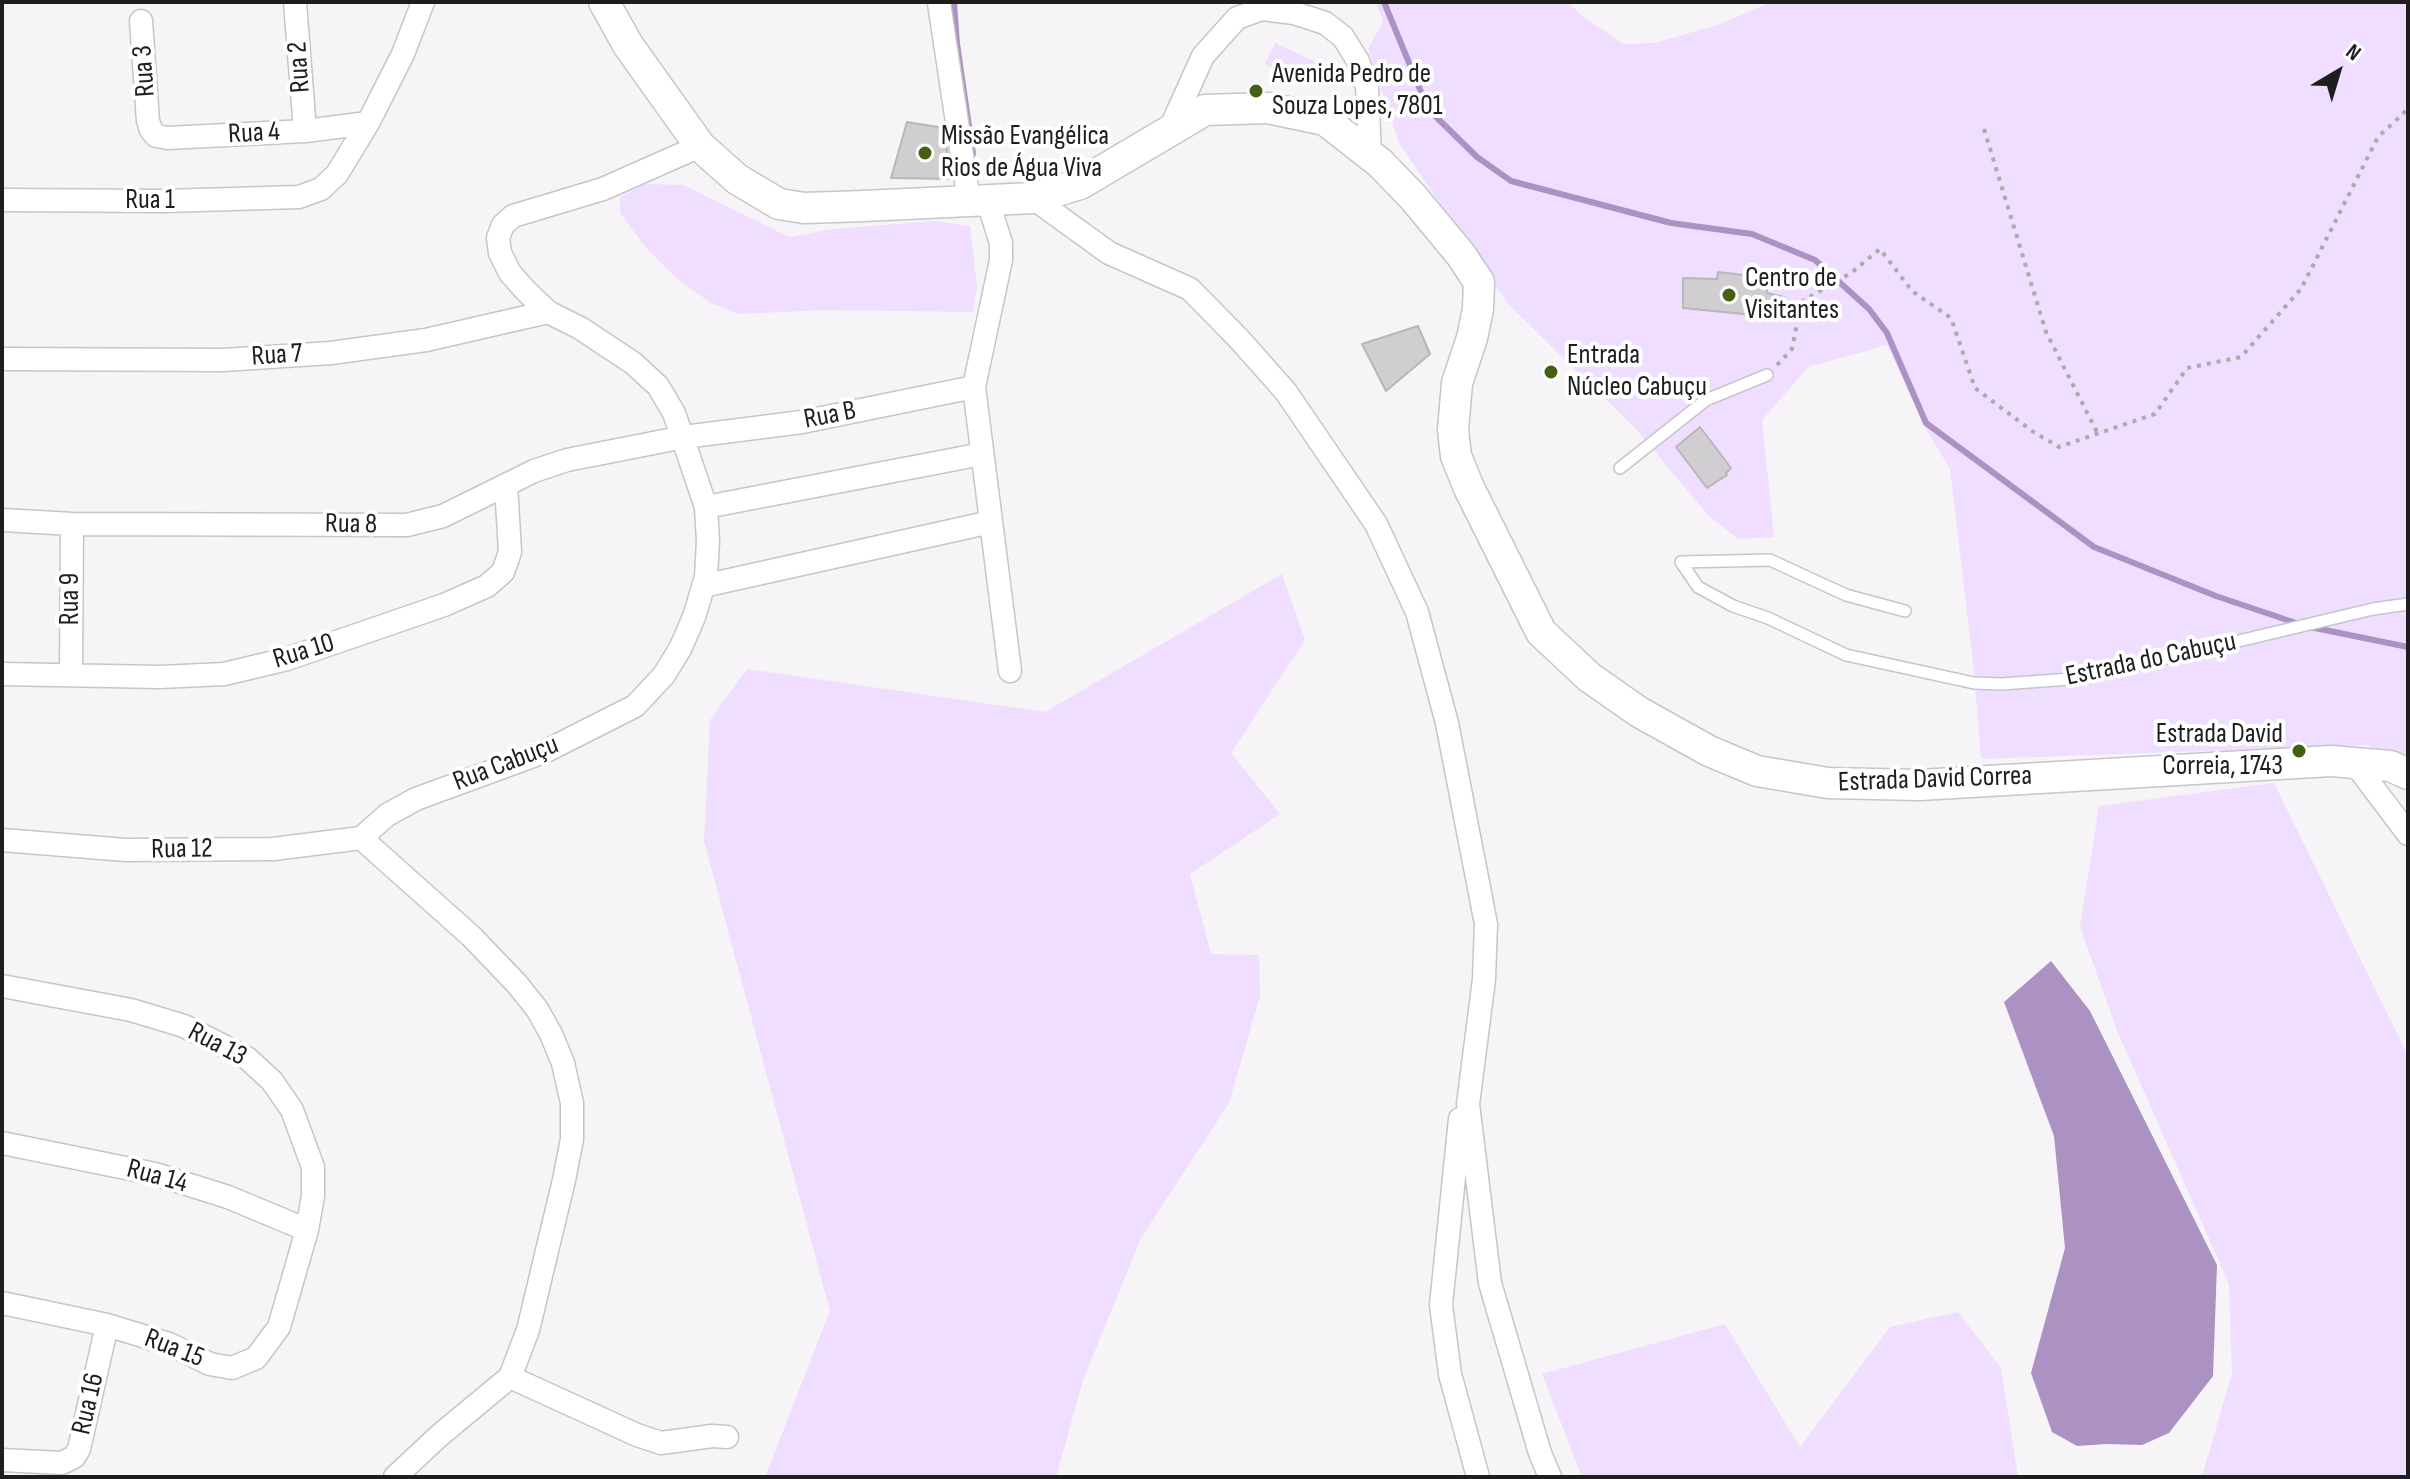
<!DOCTYPE html>
<meta charset="utf-8">
<style>
body{margin:0}
#map{position:relative;width:2410px;height:1479px;overflow:hidden;background:#f6f4f7;font-family:"Sofia Sans Condensed",sans-serif}
canvas{display:block}
.frame{position:absolute;inset:0;border:4px solid #1e1e1f;pointer-events:none}
.north{position:absolute;left:2298px;top:32px;width:80px;height:80px;-webkit-text-stroke:6px #fff;paint-order:stroke;rotate:38deg;font-size:22px;font-weight:700;line-height:32px;text-align:center;color:#1e1e1f}
.north::after{content:'';display:block;margin:auto;width:28px;height:36px;background:#1e1e1f;clip-path:polygon(50% 0,100% 100%,50% 72%,0 100%)}
</style>
<div id="map">
<canvas width="2410" height="1479"></canvas>
<div class="frame"></div>
<div class="north">N</div>
</div>
<script>
const ctx = document.querySelector('canvas').getContext('2d');
ctx.lineJoin = 'round';
function fillPath(path, color) { ctx.fillStyle = color; ctx.fill(path, 'evenodd'); }
const shape = rows => new Path2D(rows.map(r => 'M' + r).join(''));
function trace(path, color, width, dash) { ctx.strokeStyle = color; ctx.lineWidth = width; ctx.lineCap = dash ? 'butt' : 'round'; ctx.setLineDash(dash || []); ctx.stroke(path); }
function drawText(font, color, halo, rows, align = 'center') {
  ctx.font = font + ' "Sofia Sans Condensed",sans-serif'; ctx.lineWidth = 8; ctx.setLineDash([]); ctx.textBaseline = 'middle'; ctx.strokeStyle = halo; ctx.fillStyle = color; for (const [text, x, y, turn = 0] of rows) {
    ctx.save(); ctx.translate(x, y); ctx.rotate((+turn || 0) * Math.PI / 180); ctx.textAlign = isNaN(turn) ? turn : align; if (halo) ctx.strokeText(text, 0, 0); ctx.fillText(text, 0, 0); ctx.restore();
  }
}
const green = shape([
 [1376,2,1568,2,1582,16,1624,44,1654,43,1721,24,1771,2,2408,2,2408,792,2369,745,1981,759,1974,671,1950,469,1925,427,1887,345,1808,367,1762,420,1774,537,1738,539,1708,515,1635,428,1509,305,1399,143,1368,49,1383,22],
 [1275,43,1322,65,1312,87,1265,64],
 [644,184,684,185,789,237,833,229,934,221,970,226,977,287,973,312,825,310,738,314,711,303,675,277,647,249,620,213,620,197],
 [1282,574,1305,640,1231,753,1280,814,1190,874,1211,954,1259,955,1260,996,1229,1103,1141,1238,1083,1380,1056,1477,765,1477,830,1311,704,841,710,720,747,669,1045,712],
 [2274,783,2408,1056,2408,1477,2202,1477,2232,1373,2229,1284,2118,1033,2080,927,2099,806],
 [1958,1312,2001,1368,2018,1477,1582,1477,1542,1374,1725,1324,1800,1447,1890,1327]
]);
const water = shape([
 [2051,961,2090,1011,2217,1265,2213,1376,2169,1433,2142,1445,2106,1444,2077,1446,2052,1432,2031,1373,2065,1248,2054,1136,2004,1002]
]);
const stream = shape([
 [954,2,957,44,973,154],
 [1384,2,1428,109,1477,157,1511,181,1671,223,1752,234,1815,260,1869,309,1887,333,1926,423,2094,547,2216,596,2299,624],
 [2310,627,2408,647]
]);
const building = shape([
 [907,122,944,128,951,179,891,178,907,122],
 [1718,272,1752,276,1752,283,1766,283,1767,293,1784,297,1783,318,1683,308,1683,278,1717,279,1718,272],
 [1418,326,1430,354,1386,391,1362,344,1418,326],
 [1700,427,1731,468,1726,473,1727,475,1707,488,1676,447,1700,427]
]);
const path = shape([
 [1984,129,2046,332,2098,434],
 [1777,365,1792,349,1801,302,1851,273,1880,249,1912,291,1951,318,1975,388,2032,431,2059,447,2155,414,2187,368,2241,357,2301,289,2378,137,2408,109]
]);
const service = shape([
 [1620,468,1706,400,1767,375],
 [1681,562,1698,587,1733,606,1768,618,1846,655,1974,683,2002,684,2083,678,2373,609,2408,604],
 [1681,562,1770,560,1846,595,1905,611]
]);
const minor = shape([
 [295,2,305,131],
 [939,3,969,202],
 [141,21,148,121,151,130,156,136,168,138,305,131,368,123],
 [1170,129,1203,56,1237,18,1262,9,1294,13,1325,23,1343,37,1358,61,1367,87,1370,154],
 [1033,198,1109,253,1190,289,1240,340,1286,392,1376,524,1417,612,1447,723,1486,924,1484,979,1468,1104,1490,1283,1540,1453,1550,1477],
 [2,200,166,201,299,197,321,189,337,174,368,123,403,54,423,2],
 [988,202,1001,243,1001,260,974,387,1010,671],
 [2,359,223,360,331,353,426,340,548,312],
 [706,507,982,454],
 [2,520,72,524,407,525,443,516,534,471,567,460,684,437,802,422,974,387],
 [703,586,991,522],
 [2,674,160,677,224,674,287,659,444,605,487,586,503,572,510,552,506,485],
 [71,674,72,524],
 [2353,761,2408,834],
 [361,838,387,815,416,799,544,752,635,706,664,675,680,649,694,617,706,577,708,541,706,507,674,413,658,386,633,363,580,328,548,312,526,291,510,273,500,253,498,238,503,225,513,216,603,189,700,146],
 [361,838,471,936,517,984,537,1009,551,1034,563,1063,572,1103,572,1139,564,1180,528,1330,510,1377,440,1435,395,1477],
 [2,840,126,850,273,849,361,838],
 [2,986,131,1010,184,1026,247,1058,272,1081,292,1110,313,1167,313,1196,307,1230,279,1327,256,1358,232,1368,210,1364,169,1344,107,1325,2,1303],
 [1460,1119,1441,1305,1450,1374,1478,1477],
 [2,1143,155,1174,228,1197,307,1230],
 [510,1377,637,1435,661,1443,712,1436,727,1437],
 [2,1460,62,1463,74,1457,79,1449,107,1325]
]);
const secondary = shape([
 [604,2,628,45,700,146,737,179,779,204,804,208,864,206,1033,198,1080,184,1205,110,1268,108,1325,120,1380,163,1413,197,1461,255,1479,282,1478,309,1472,338,1457,383,1453,430,1456,456,1469,488,1541,632,1589,677,1639,712,1709,751,1757,771,1828,783,1920,785,2331,761,2390,766,2408,774]
]);
const markers = [
 [1256,91,8,"#446012"],
 [925,153,8,"#446012"],
 [1729,295,8,"#446012"],
 [1551,372,8,"#446012"],
 [2299,751,8,"#446012"]
];
const streetNames = [
 ["Rua 2",300,67,-94],
 ["Rua 3",145,71,-94],
 ["Rua 4",254,134,-3],
 ["Rua 1",150,201],
 ["Rua 7",277,356,-4],
 ["Rua B",830,416,-11],
 ["Rua 8",351,525,1],
 ["Rua 9",71,599,-90],
 ["Rua 10",304,652,-17],
 ["Estrada do Cabuçu",2151,660,-12],
 ["Rua Cabuçu",506,764,-21],
 ["Estrada David Correa",1935,780,-2],
 ["Rua 12",182,850,-1],
 ["Rua 13",217,1045,28],
 ["Rua 14",157,1177,15],
 ["Rua 15",174,1349,21],
 ["Rua 16",89,1404,-77]
];
const poiNames = [
 ["Avenida Pedro de",1272,75],
 ["Souza Lopes, 7801",1272,107],
 ["Missão Evangélica",941,137],
 ["Rios de Água Viva",941,169],
 ["Centro de",1745,279],
 ["Visitantes",1745,311],
 ["Entrada",1567,356],
 ["Núcleo Cabuçu",1567,388],
 ["Estrada David",2283,735,"right"],
 ["Correia, 1743",2283,767,"right"]
];
fillPath(green, '#efdeff');
fillPath(water, '#ab92c2');
trace(stream, '#ab92c2', 6);
fillPath(building, '#d0ced1');
trace(building, '#b8b6b9', 2);
trace(service, '#c6c5c8', 14);
trace(minor, '#c6c5c8', 25);
trace(secondary, '#c6c5c8', 33);
trace(path, '#abaaac', 4, [4, 6]);
trace(service, '#fff', 11);
trace(minor, '#fff', 22);
trace(secondary, '#fff', 30);
for (const [x, y, r, color] of markers) { const dot = new Path2D(); dot.arc(x, y, r, 0, 2 * Math.PI); ctx.fillStyle = color; ctx.fill(dot); trace(dot, '#fff', 3); }
drawText('28px', '#1e1e1f', '#fff', streetNames);
drawText('28px', '#1e1e1f', '#fff', poiNames, 'left');
</script>
